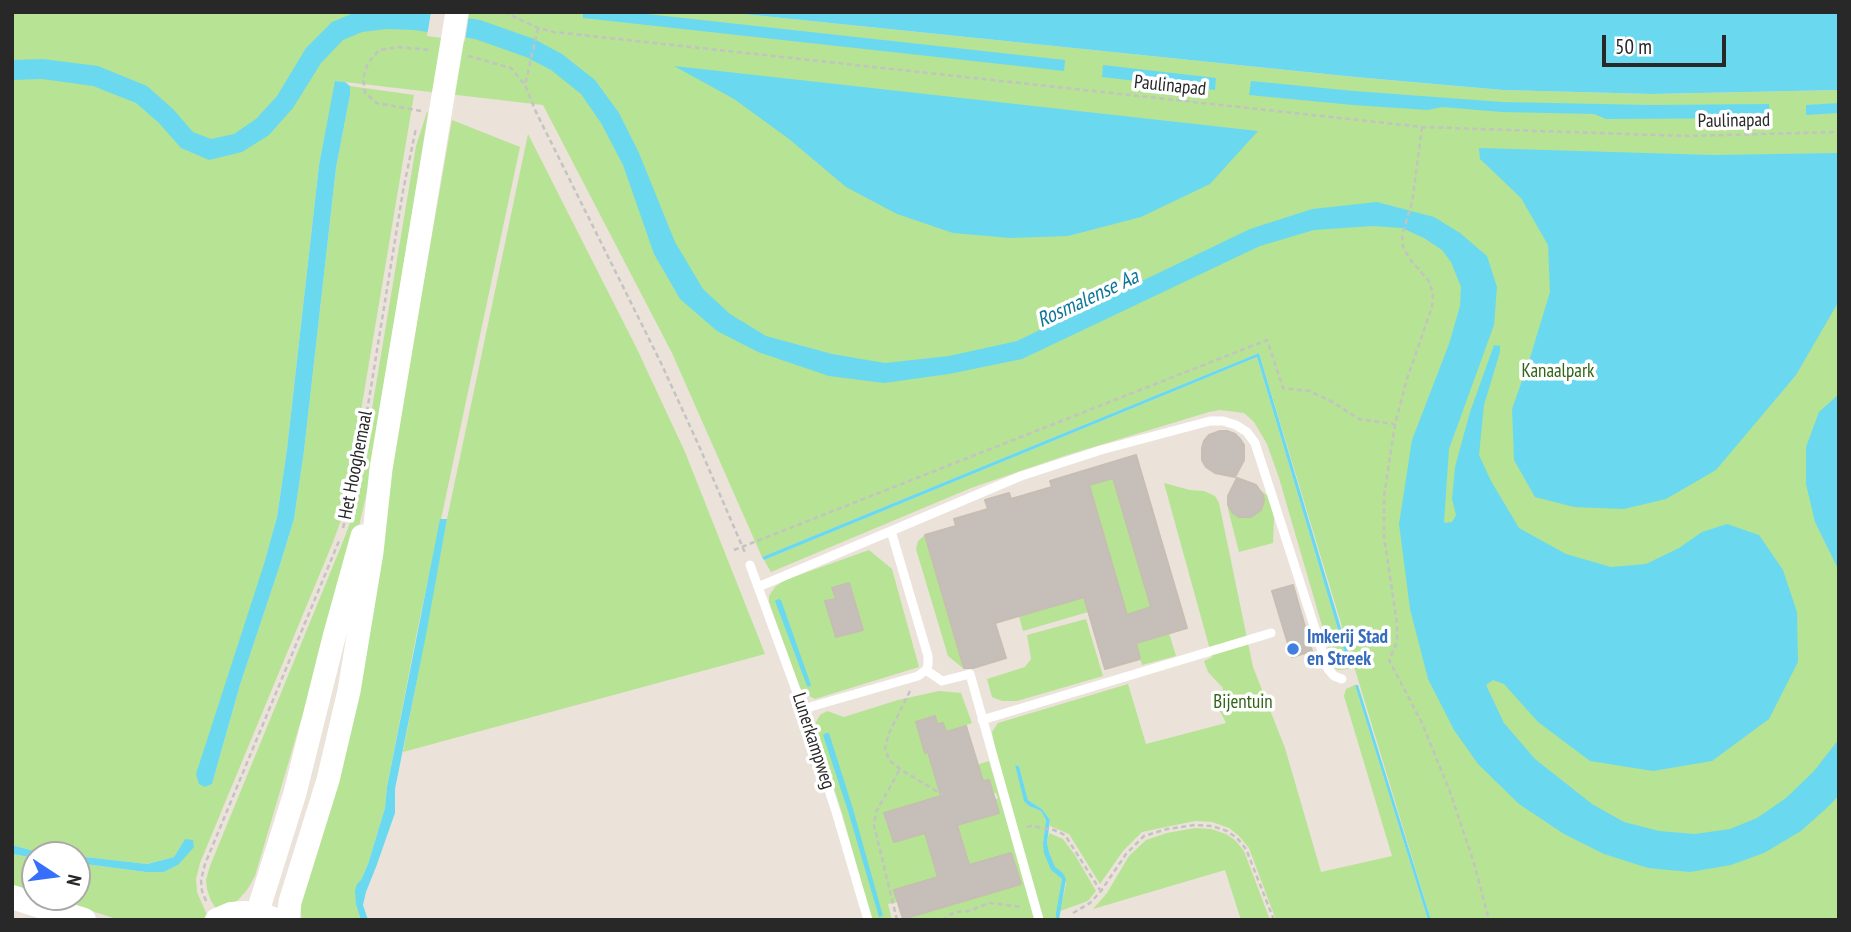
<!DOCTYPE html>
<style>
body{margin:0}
#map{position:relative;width:1851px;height:932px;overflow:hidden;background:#ebe2d9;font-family:"PT Sans Narrow",sans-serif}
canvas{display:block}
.frame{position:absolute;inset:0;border:14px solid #282828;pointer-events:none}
.north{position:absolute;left:21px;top:841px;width:70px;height:70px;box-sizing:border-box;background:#fff;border:2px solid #a9a9a9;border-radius:50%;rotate:103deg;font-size:19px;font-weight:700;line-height:28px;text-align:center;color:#282828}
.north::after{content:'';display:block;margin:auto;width:24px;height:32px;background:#366ffb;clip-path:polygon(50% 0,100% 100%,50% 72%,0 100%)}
.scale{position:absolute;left:1602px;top:35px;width:124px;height:32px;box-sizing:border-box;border:4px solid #282828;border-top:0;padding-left:9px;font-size:21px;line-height:24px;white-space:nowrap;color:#282828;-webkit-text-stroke:5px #fff;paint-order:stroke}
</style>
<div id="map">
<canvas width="1851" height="932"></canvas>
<div class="frame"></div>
<div class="north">N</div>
<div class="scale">50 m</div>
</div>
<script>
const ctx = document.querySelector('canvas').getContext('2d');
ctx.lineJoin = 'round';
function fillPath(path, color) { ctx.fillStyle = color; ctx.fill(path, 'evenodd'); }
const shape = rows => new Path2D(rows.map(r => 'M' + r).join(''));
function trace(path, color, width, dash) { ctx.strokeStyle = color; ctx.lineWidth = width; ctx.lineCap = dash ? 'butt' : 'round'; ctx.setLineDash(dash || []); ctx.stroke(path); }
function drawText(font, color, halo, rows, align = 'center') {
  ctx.font = font + ' "PT Sans Narrow",sans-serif'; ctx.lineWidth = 7; ctx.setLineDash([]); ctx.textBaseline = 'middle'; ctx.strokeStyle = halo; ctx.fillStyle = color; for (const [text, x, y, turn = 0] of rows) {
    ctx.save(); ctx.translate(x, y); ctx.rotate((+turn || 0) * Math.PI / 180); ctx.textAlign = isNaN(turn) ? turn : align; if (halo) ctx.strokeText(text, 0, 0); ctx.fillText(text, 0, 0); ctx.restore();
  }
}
const green = shape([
 [12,12,724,12,1355,77,1503,90,1652,94,1839,90,1839,920,1431,920,1259,353,762,557,672,353,543,105,336,81,319,165,287,449,277,517,205,787,212,784,240,685,279,568,294,519,304,451,336,168,350,95,350,86,414,95,344,512,333,542,200,863,196,879,197,892,207,915,201,920,120,920,47,897,77,897,77,863,146,872,164,872,178,865,185,839,174,857,146,864,77,856,77,855,38,852,12,845],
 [427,112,428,113,368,487,354,548,320,672,301,720,255,876,247,890,238,900,229,906,217,910,211,901,207,889,206,880,210,866,342,544,353,515,359,486,416,146],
 [452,120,520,147,417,632,387,787,385,808,368,864,361,880,356,905,361,920,302,920,300,906,392,465],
 [528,134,636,347,685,452,765,654,403,752,447,519],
 [1257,357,1349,667,1348,669,1338,670,1334,667,1279,478,1267,444,1254,422,1244,413,1220,410,1209,412,1067,455,971,488,771,572,764,560],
 [1113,478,1159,635,1169,633,1176,656,1142,665,1089,485],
 [1164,483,1190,490,1204,491,1215,496,1219,503,1253,667,1285,748,1321,872,1392,856,1344,696,1346,689,1355,685,1428,920,1276,920,1249,848,1239,836,1229,828,1212,822,1195,821,1142,832,1123,851,1100,884,1069,834,1050,826,1050,820,1042,809,1028,800,1019,766,1015,765,1029,806,1041,811,1046,820,1043,843,1051,870,1062,879,1056,920,1044,920,996,754,992,732,998,723,1128,684,1146,744,1226,723,1219,709,1223,688,1208,672,1204,661,1212,657],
 [1244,484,1259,489,1269,497,1274,518,1273,543,1239,552,1228,509,1228,498],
 [1054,495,1088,612,1023,631,1019,616],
 [925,535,964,669,948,656,916,549,918,541],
 [869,550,892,569,919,667,815,699,805,694,800,688,769,602,769,596,775,587,785,580],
 [1086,619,1103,676,1017,701,1002,701,992,697,987,679,1025,667,1031,659,1027,635],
 [939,691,961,693,972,723,946,732,943,723,937,724,935,717,928,752,938,786,954,782,943,808,935,798,884,813,887,825,925,833,938,877,894,890,898,902,888,904,892,920,872,920,842,813,814,726,820,715,827,711,844,717,898,700],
 [989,761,1035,920,903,920,1020,884,1011,853,969,865,957,825,999,813,995,800,998,798,996,793,993,793,989,780,962,787,957,771],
 [1195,828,1211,829,1226,834,1235,840,1244,851,1270,920,1241,920,1225,870,1093,909,1107,893,1129,856,1146,840,1167,833],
 [1049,833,1063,839,1075,855,1096,891,1088,901,1060,911,1066,884,1063,873,1055,868,1049,852,1047,843],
 [12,854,35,858,35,893,12,887]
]);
const water = shape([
 [356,12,428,12,480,20,534,39,562,54,595,80,619,113,639,153,675,242,703,289,730,314,766,336,832,354,885,363,949,356,1017,341,1250,229,1312,209,1377,202,1434,217,1460,233,1487,256,1497,287,1494,325,1449,449,1444,523,1452,522,1456,515,1452,499,1455,467,1470,412,1494,345,1500,346,1500,352,1484,405,1479,455,1491,481,1519,528,1566,554,1611,567,1646,564,1679,548,1702,532,1727,524,1759,535,1783,570,1797,612,1798,662,1769,719,1712,761,1653,771,1590,761,1538,722,1504,684,1493,680,1486,685,1504,723,1535,759,1592,804,1624,822,1659,831,1695,834,1730,829,1757,818,1786,798,1814,771,1839,739,1839,795,1830,805,1801,831,1764,853,1731,865,1690,872,1648,868,1604,854,1564,834,1519,804,1478,764,1454,730,1428,679,1410,609,1399,524,1412,440,1449,344,1460,306,1461,287,1451,262,1442,250,1424,238,1402,228,1373,226,1314,230,1260,246,1022,359,949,374,884,383,829,376,758,352,717,331,680,299,654,254,623,165,601,123,581,94,551,70,526,57,475,39,414,30,387,29,362,32,343,40,321,63,293,108,269,135,242,152,209,160,181,148,159,123,136,103,93,86,42,79,12,80,12,60,43,59,98,66,147,86,173,109,193,132,211,139,234,134,256,119,277,96,306,48,332,22],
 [583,12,629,12,1065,60,1064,71,583,18],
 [724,12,1839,12,1839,90,1652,94,1503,90,1355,77],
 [1103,65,1216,78,1215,90,1102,77],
 [674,66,1258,131,1210,184,1141,217,1068,236,1010,238,953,233,897,214,846,187,789,139,734,99],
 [335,81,345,82,350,86,350,95,336,168,304,451,294,519,279,568,240,685,212,784,205,787,199,784,196,774,264,564,277,517,287,449,319,165],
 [1251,81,1354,91,1502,102,1651,105,1769,104,1770,118,1606,119,1594,114,1502,112,1442,107,1428,110,1353,105,1249,95],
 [1839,103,1839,113,1806,115,1806,105],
 [1479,148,1713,155,1839,153,1839,301,1796,375,1716,470,1666,499,1624,509,1574,507,1535,497,1514,460,1512,409,1529,361,1550,292,1548,245,1521,198,1480,159],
 [1259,353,1352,665,1349,667,1257,357,764,560,762,557],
 [1839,394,1839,571,1815,522,1806,484,1806,447,1819,412],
 [440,519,447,519,426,635,395,789,395,813,376,867,366,892,363,905,368,920,361,920,356,905,355,891,357,884,361,880,368,864,385,808,387,787],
 [778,599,781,600,811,685,809,687,807,686,775,601],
 [1355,685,1358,685,1431,920,1428,920],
 [826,733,829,733,853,809,883,916,879,917,848,811,823,735],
 [1015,765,1019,766,1028,800,1042,809,1050,820,1047,843,1049,852,1055,867,1063,873,1066,879,1059,920,1056,920,1056,913,1062,879,1051,870,1044,853,1043,843,1046,820,1041,811,1029,806,1024,801],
 [185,839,193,840,194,847,178,865,164,872,146,872,77,863,77,856,147,864,174,857],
 [12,845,38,852,64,855,35,855,35,858,12,854]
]);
const pier = shape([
 [431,12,469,14,465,41,427,36]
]);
const building = shape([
 [1220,431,1227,431,1235,434,1240,439,1244,445,1244,460,1235,477,1215,473,1206,467,1202,460,1202,448,1204,441,1209,435,1220,431],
 [1136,455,1187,628,1136,643,1140,659,1105,669,1084,597,995,623,1006,658,973,668,964,668,925,535,956,526,954,519,988,509,985,500,1009,493,1011,499,1052,487,1050,481,1136,455],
 [1113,478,1151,607,1127,615,1089,485,1113,478],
 [1237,478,1256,485,1263,495,1264,501,1261,510,1251,517,1239,517,1233,513,1228,505,1228,496,1237,478],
 [849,583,863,630,836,637,825,601,836,599,832,588,849,583],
 [1293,585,1312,651,1292,657,1272,591,1293,585],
 [935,716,937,724,943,723,946,732,966,726,983,781,989,780,999,813,957,825,969,865,1011,853,1021,884,903,919,894,890,938,877,925,833,894,842,884,813,941,796,928,752,925,753,916,722,935,716]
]);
const path = shape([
 [504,12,538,28,554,32,1422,127,1686,136,1839,132],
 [538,28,525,85,536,112,661,363,699,446,746,555],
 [468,56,511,68,525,85],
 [421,111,377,103,365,93,363,78,368,63,379,50,399,47,430,50],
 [1422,127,1412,203,1402,235,1403,246,1409,258,1428,280,1433,293,1432,307,1407,379,1395,424,1384,497,1384,537,1397,623,1397,642,1389,660,1422,723,1450,792,1474,863,1489,920],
 [343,528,355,485,403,191,416,128],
 [734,550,1267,340,1283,388,1309,391,1331,401,1359,419,1394,424],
 [910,691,889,733,885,748,889,760,900,769,943,795],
 [1027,827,1031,826,1054,830,1065,835,1100,890],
 [206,901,202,891,201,880,205,864,339,541],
 [1073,913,1090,903,1101,891,1126,854,1144,836,1167,829,1195,825,1212,826,1227,831,1237,838,1246,849,1274,920],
 [897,920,874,825,876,812,900,769],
 [942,920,955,912,969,911,989,903,1022,907]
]);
const service = shape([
 [750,565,803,709,837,815,868,920],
 [758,587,891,531],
 [926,670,942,681,970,674,1039,920],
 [803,709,918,676,926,670,928,665,928,656,891,531,1021,476,1101,450,1210,421,1223,421,1236,425,1247,432,1255,443,1328,669,1334,676,1342,679],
 [982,720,1271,633]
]);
const tertiary = shape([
 [257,914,295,793,334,637,362,536],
 [288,920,290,902,328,780,349,691,372,552,381,469,457,12]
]);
const secondary = shape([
 [12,897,84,920],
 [217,920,231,914,245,913,261,915,276,920]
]);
const markers = [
 [1293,649,7,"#3f7fe0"]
];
const streetNames = [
 ["Paulinapad",1170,86,6],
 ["Paulinapad",1734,121,-1],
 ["Het Hooghemaal",356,465,-79],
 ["Lunerkampweg",813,741,72]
];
const parkNames = [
 ["Kanaalpark",1558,372],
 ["Bijentuin",1243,703]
];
const shopNames = [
 ["Imkerij Stad",1307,638],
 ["en Streek",1307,660]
];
const waterNames = [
 ["Rosmalense Aa",1088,299,-25]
];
fillPath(green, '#b7e394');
fillPath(water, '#6ad9ef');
fillPath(pier, '#ebe2d9');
fillPath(building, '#c6bfb9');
trace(building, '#c6bdb3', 2);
trace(path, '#c3c3c3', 2.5, [5, 3.5]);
trace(service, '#fff', 9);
trace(tertiary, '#fff', 23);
trace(secondary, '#fff', 24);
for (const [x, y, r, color] of markers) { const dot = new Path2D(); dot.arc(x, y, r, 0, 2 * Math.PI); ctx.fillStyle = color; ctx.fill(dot); trace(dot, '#fff', 2.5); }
drawText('19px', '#282828', '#fff', streetNames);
drawText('19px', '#306518', '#fff', parkNames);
drawText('bold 19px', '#366cbe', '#fff', shopNames, 'left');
drawText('italic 21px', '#0c7699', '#fff', waterNames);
</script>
